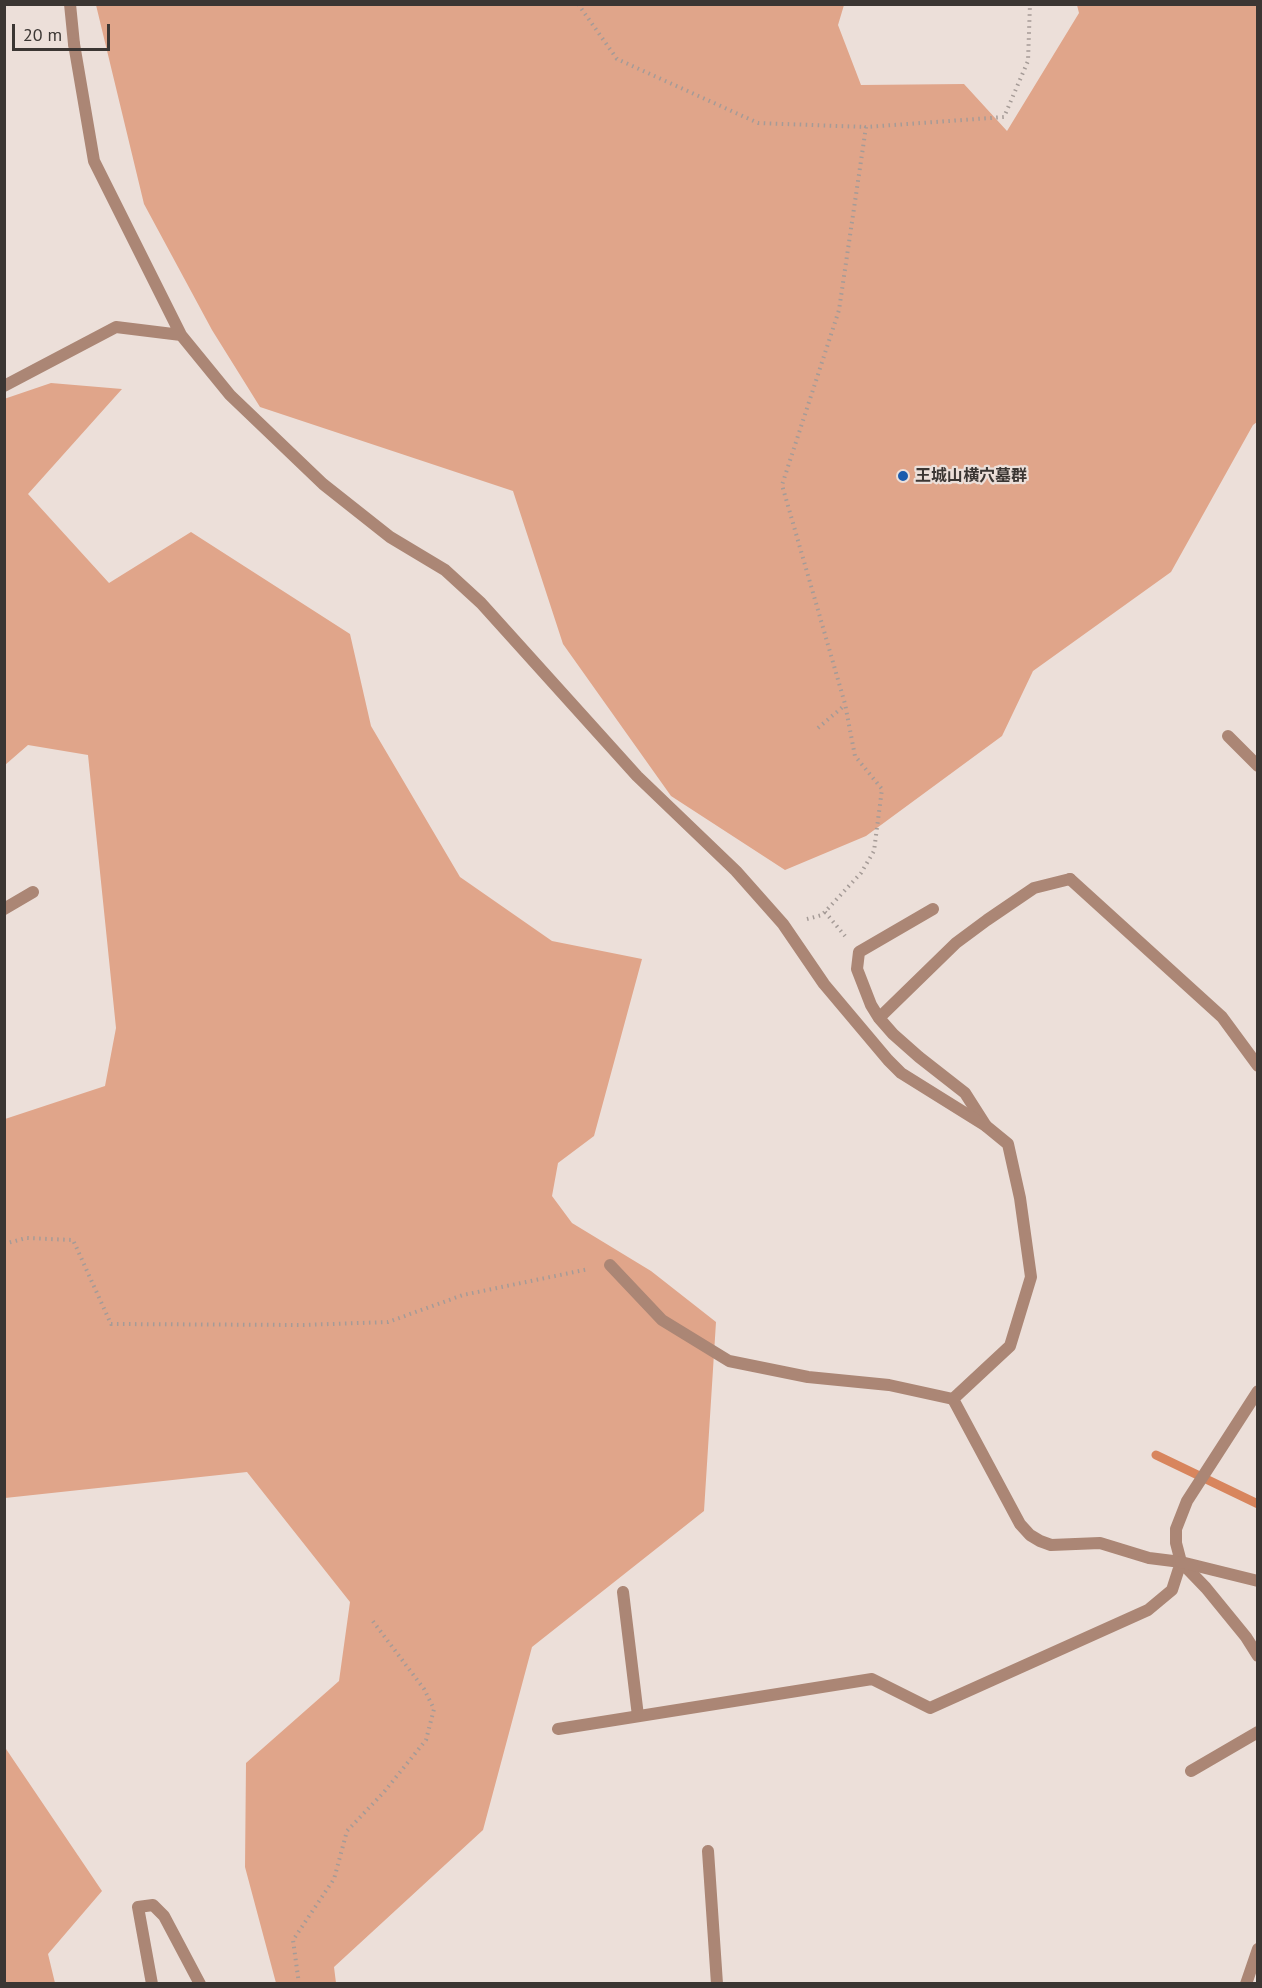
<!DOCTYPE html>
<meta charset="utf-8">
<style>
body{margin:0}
#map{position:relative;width:1262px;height:1988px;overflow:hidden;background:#ecdfd9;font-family:"PT Sans",sans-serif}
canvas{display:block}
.frame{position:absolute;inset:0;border:6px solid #3b3633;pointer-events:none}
.scale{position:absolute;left:12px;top:24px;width:98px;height:27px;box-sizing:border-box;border:3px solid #3b3633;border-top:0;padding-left:8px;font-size:18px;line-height:21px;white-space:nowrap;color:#3b3633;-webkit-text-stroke:4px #ecdfd9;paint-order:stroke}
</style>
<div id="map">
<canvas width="1262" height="1988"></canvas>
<div class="frame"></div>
<div class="scale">20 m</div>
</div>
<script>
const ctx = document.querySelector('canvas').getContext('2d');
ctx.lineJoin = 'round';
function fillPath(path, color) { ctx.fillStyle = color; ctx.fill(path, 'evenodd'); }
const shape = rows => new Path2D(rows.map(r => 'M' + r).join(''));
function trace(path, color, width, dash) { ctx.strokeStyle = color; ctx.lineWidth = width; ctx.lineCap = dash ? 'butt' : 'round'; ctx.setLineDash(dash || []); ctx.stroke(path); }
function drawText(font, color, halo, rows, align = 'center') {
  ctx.font = font + ' "PT Sans","Noto Sans JP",sans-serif'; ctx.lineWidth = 4.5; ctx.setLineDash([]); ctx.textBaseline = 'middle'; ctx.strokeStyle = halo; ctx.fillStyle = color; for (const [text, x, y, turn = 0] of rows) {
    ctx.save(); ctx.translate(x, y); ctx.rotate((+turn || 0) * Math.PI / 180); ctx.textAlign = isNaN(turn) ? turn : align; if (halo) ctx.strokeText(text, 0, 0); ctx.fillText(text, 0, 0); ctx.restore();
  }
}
const green = shape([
 [96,5,844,5,838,25,861,85,964,84,1007,131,1079,13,1077,5,1257,5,1257,422,1253,425,1171,572,1033,671,1002,736,866,836,785,870,671,796,563,644,513,491,260,407,212,330,144,204],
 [51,383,122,389,28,494,109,583,191,532,350,634,371,726,460,877,552,941,642,959,594,1136,558,1163,552,1196,572,1223,651,1271,716,1322,704,1511,532,1647,483,1830,334,1967,336,1983,276,1983,245,1867,246,1763,339,1681,350,1602,247,1472,5,1498,5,1119,105,1086,116,1028,88,755,28,745,5,765,4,399],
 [4,1746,102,1891,48,1954,55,1983,5,1983]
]);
const stream = shape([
 [1156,1455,1258,1504]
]);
const path = shape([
 [578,4,617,59,758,123,866,127],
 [818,728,845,705],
 [825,912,845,936],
 [807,919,822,915,861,873,874,851,882,789,855,756,845,704,782,485,839,310,866,127,1004,117,1028,61,1030,4],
 [4,1244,26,1238,73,1240,111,1324,303,1325,388,1322,463,1295,589,1269],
 [299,1984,293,1940,334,1879,347,1831,384,1792,426,1740,434,1709,424,1689,372,1620]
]);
const service = shape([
 [70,4,74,44],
 [1228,736,1258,766],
 [4,909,33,892],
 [933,909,859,952,857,969,871,1005,879,1018,893,1034,919,1057,965,1093,986,1126],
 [879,1018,956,943,987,920,1034,888,1070,879],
 [610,1265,662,1320,729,1361,808,1377,889,1385,953,1399],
 [623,1592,638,1716],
 [1191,1771,1258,1732],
 [708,1851,717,1984],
 [152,1984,138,1907,153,1905,164,1916,200,1984]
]);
const minor = shape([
 [74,44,94,161,181,335,230,395,323,484,390,537,445,570,481,603,637,776,736,871,783,924,824,984,888,1060,901,1073,986,1126,1008,1144,1020,1198,1031,1277,1010,1346,953,1399,1020,1524,1030,1535,1040,1541,1051,1545,1100,1543,1149,1558,1181,1562],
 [4,386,116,327,181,335],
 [1070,879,1222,1017,1258,1066],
 [1258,1391,1187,1501,1176,1529,1176,1543,1181,1562,1206,1588,1246,1637,1258,1656],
 [558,1729,872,1679,930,1708,1148,1610,1172,1590,1181,1562],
 [1246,1984,1258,1949]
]);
const tertiary = shape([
 [1181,1562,1258,1581]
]);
const markers = [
 [903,476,6,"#1b5cad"]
];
const poiNames = [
 ["王城山横穴墓群",915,476]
];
fillPath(green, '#e0a58a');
trace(stream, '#d8855d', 9);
trace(path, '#a59b97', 4, [1.5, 4.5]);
trace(service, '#ab8675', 12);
trace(minor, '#ab8675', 12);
trace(tertiary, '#ab8675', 12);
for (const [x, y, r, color] of markers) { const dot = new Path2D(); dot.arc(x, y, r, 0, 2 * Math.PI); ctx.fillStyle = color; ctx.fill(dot); trace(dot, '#ecdfd9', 2); }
drawText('bold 16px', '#3b3633', '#ecdfd9', poiNames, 'left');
</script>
